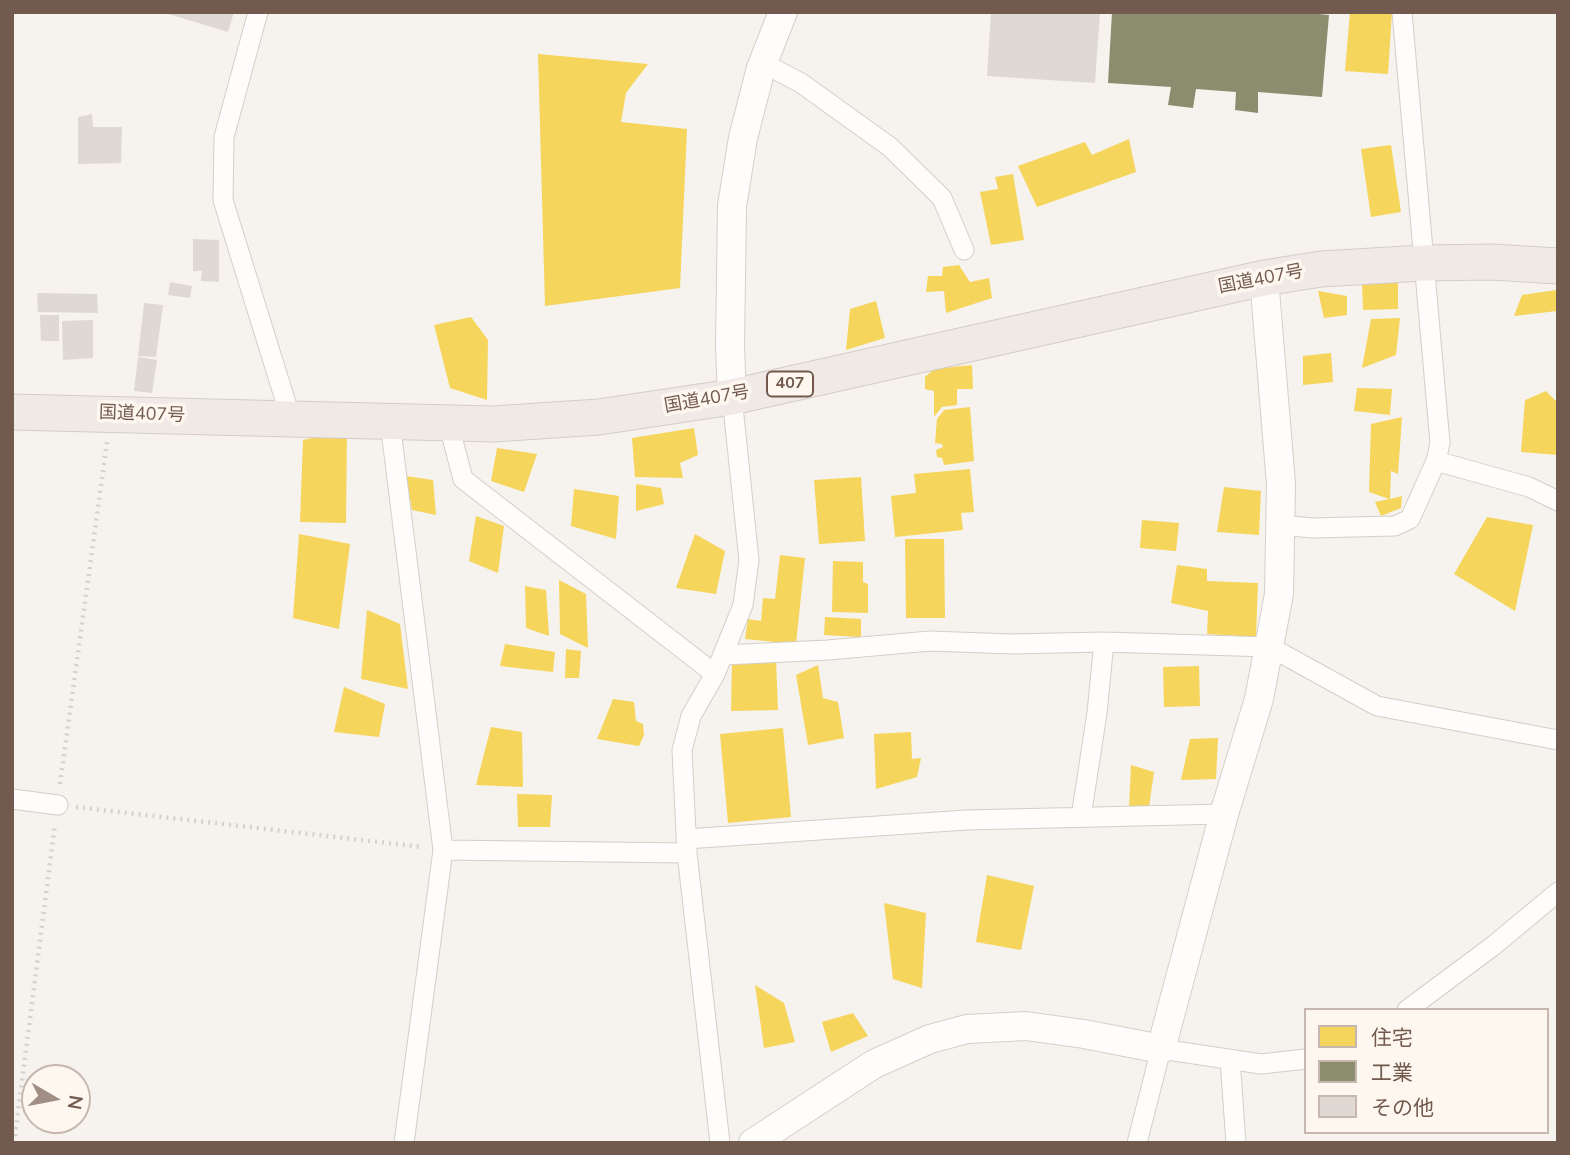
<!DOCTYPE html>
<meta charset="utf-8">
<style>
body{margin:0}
#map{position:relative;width:1570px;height:1155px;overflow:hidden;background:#f6f2ed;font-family:"Nunito Sans","Noto Sans JP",sans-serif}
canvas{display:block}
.frame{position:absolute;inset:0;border:14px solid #735a4f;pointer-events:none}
.legend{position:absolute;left:1304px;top:1008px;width:245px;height:126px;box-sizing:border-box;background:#fdf7ef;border:2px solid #c6b8af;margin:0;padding:9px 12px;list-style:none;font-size:21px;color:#735a4f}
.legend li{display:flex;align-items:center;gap:14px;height:35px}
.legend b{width:35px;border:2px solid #c6b8af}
.north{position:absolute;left:21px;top:1064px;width:70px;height:70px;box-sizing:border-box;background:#fdf7ef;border:2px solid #c6b8af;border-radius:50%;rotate:100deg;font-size:19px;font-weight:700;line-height:28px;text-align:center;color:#735a4f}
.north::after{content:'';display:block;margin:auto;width:24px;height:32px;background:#a18f86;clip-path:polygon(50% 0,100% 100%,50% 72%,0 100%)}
</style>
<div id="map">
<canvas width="1570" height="1155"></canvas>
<div class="frame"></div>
<ul class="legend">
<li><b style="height:19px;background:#f6d55c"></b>住宅</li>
<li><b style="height:19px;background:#8c8c6e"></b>工業</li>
<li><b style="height:19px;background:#e0d8d3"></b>その他</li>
</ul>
<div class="north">N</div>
</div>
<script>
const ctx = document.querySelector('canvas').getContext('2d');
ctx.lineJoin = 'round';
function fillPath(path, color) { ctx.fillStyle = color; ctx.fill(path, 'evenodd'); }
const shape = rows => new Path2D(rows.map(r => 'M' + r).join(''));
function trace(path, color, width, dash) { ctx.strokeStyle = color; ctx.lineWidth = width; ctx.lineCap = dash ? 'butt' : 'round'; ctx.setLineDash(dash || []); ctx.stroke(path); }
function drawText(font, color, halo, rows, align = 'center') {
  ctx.font = font + ' "Nunito Sans","Noto Sans JP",sans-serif'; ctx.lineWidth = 7; ctx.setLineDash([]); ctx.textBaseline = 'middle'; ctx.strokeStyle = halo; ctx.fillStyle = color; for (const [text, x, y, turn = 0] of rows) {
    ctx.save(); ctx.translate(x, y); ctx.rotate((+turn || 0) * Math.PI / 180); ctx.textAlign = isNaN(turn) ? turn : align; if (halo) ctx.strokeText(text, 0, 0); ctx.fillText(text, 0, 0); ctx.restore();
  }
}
const homes = shape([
 [1350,12,1392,12,1388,74,1345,71],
 [538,54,648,64,626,93,621,122,687,129,680,288,545,306],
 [1129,139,1136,172,1037,207,1018,166,1085,142,1092,155],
 [1391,145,1401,212,1371,217,1361,149],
 [1013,174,1024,240,991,245,980,192,998,189,995,177],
 [959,265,970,282,989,278,992,298,946,313,944,291,926,292,928,276,942,276,943,267],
 [1398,281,1398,309,1363,310,1362,285],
 [1556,290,1557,311,1514,316,1522,295],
 [1318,291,1347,296,1347,315,1324,318],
 [876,301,885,338,846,350,850,309],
 [471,317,488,340,487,400,450,388,434,325],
 [1400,318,1396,355,1362,368,1371,319],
 [1331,353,1333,382,1303,385,1303,356],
 [972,365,973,389,957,389,957,405,942,407,934,417,934,391,925,389,925,377,934,369],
 [1357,388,1392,389,1390,415,1354,411],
 [1546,391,1558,403,1558,455,1521,452,1525,400],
 [970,407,974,461,944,465,942,458,937,457,936,450,943,447,942,444,935,443,937,419,944,410],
 [1402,417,1398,474,1391,471,1390,499,1402,496,1401,508,1381,516,1375,502,1389,499,1369,492,1371,424],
 [694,428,698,455,680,463,683,478,635,477,632,438],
 [347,430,346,523,300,522,303,440],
 [497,448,537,454,524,492,491,481],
 [970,469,974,512,961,513,963,530,895,537,891,496,916,493,914,474],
 [406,476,433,480,436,515,412,510],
 [861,477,865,541,819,544,814,480],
 [636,484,661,488,664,504,636,511],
 [1224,487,1261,491,1259,535,1217,532],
 [574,489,619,496,616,539,571,526],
 [476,516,504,526,498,573,469,561],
 [1487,517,1533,525,1515,611,1454,574],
 [1142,520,1179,523,1176,551,1140,548],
 [299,534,350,544,339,629,293,618],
 [695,534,725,551,716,594,676,588],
 [905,539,944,539,945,618,906,618],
 [780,555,805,558,796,644,745,639,748,619,761,621,763,598,775,599],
 [833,561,863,562,863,582,868,584,868,613,832,612],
 [1177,565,1207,569,1207,581,1258,583,1256,637,1207,634,1208,611,1171,603],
 [559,580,586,594,588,648,560,634],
 [525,586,546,590,549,636,526,628],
 [367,610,400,624,408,689,361,679],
 [825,617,861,619,861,637,824,635],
 [505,644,555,652,553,672,500,666],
 [566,649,581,651,579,678,565,678],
 [776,660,778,710,731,711,732,661],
 [818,665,823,698,838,702,844,738,808,745,796,675],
 [1199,666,1200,706,1164,707,1163,667],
 [344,687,385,704,379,737,334,732],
 [613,699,634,702,636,721,643,724,644,735,639,746,597,739],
 [491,727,522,732,523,787,476,785],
 [783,728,791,817,728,823,720,734],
 [911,732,912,759,921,758,917,777,876,789,874,734],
 [1218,738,1216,779,1181,780,1190,739],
 [1131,765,1154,772,1149,807,1129,807],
 [517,794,552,795,550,827,518,827],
 [987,875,1034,886,1021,950,976,942],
 [884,903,926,913,922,988,893,979],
 [755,985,784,1003,795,1042,764,1048],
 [853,1013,868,1036,831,1052,822,1022]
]);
const industry = shape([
 [1112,12,1299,12,1329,15,1322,97,1258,92,1258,113,1235,110,1236,92,1196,89,1193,108,1168,105,1171,87,1108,83]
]);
const building = shape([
 [162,12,234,12,228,32],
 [991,12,1100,12,1095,83,987,76],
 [92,114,93,127,122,127,121,163,78,164,78,117],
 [193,239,219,240,219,282,201,281,202,271,193,271],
 [170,282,192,286,190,298,168,295],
 [37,293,97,294,98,313,38,312],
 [144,303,163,305,156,357,138,356],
 [40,315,59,315,59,341,41,341],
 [93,320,93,358,63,360,62,321],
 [138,357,157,360,152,393,134,391]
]);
const path = shape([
 [60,784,107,442],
 [76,807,422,847],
 [14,1143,55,824]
]);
const street = shape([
 [258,12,224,137,223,200,291,419],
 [763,63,801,83,890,147,942,198,964,250],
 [390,422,443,850,404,1143],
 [448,422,463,479,715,674],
 [1436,461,1529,487,1558,501],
 [1281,525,1312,528,1395,526,1410,519,1436,461,1440,443,1402,12],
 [723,655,828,650,930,641,1012,644,1104,642,1270,647,1377,706,1558,740],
 [12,799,58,805],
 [1081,817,1097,713,1104,642],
 [686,839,966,820,1224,814],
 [443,850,687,853],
 [1407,1010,1493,946,1558,892],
 [1230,1059,1236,1143],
 [720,1143,687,853,682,750,691,716,715,674,743,605,749,560,732,397],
 [1137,1143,1161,1049,1261,1064,1306,1059]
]);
const secondary = shape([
 [732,397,730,347,732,206,743,138,761,68,783,12],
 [753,1143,874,1064,930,1039,967,1029,1026,1026,1084,1034,1161,1049,1224,814,1259,699,1279,594,1281,484,1264,278]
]);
const highway = shape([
 [12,412,493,424,599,417,732,397,1264,278,1321,269,1423,263,1493,262,1558,266]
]);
const shields = [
 [790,384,46]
];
const shieldNames = [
 ["407",790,384]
];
const streetNames = [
 ["国道407号",1261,280,-11],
 ["国道407号",707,400,-10],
 ["国道407号",142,415,2]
];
fillPath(homes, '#f6d55c');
fillPath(industry, '#8c8c6e');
fillPath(building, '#e0d8d3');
trace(street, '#d4cec8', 21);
trace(secondary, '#d6cfc9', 30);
trace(highway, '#d5ccc8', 37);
trace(path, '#d7d0cc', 4.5, [2, 5]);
trace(street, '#fefdfc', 19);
trace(secondary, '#fefdfc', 28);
trace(highway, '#f0e9e6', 35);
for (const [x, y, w] of shields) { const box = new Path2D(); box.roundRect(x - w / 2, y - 12.5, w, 25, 5); ctx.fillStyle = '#fdf7ef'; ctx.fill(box); trace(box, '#735a4f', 2); }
drawText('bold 16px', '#735a4f', null, shieldNames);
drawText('18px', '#735a4f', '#fdf7ef', streetNames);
</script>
